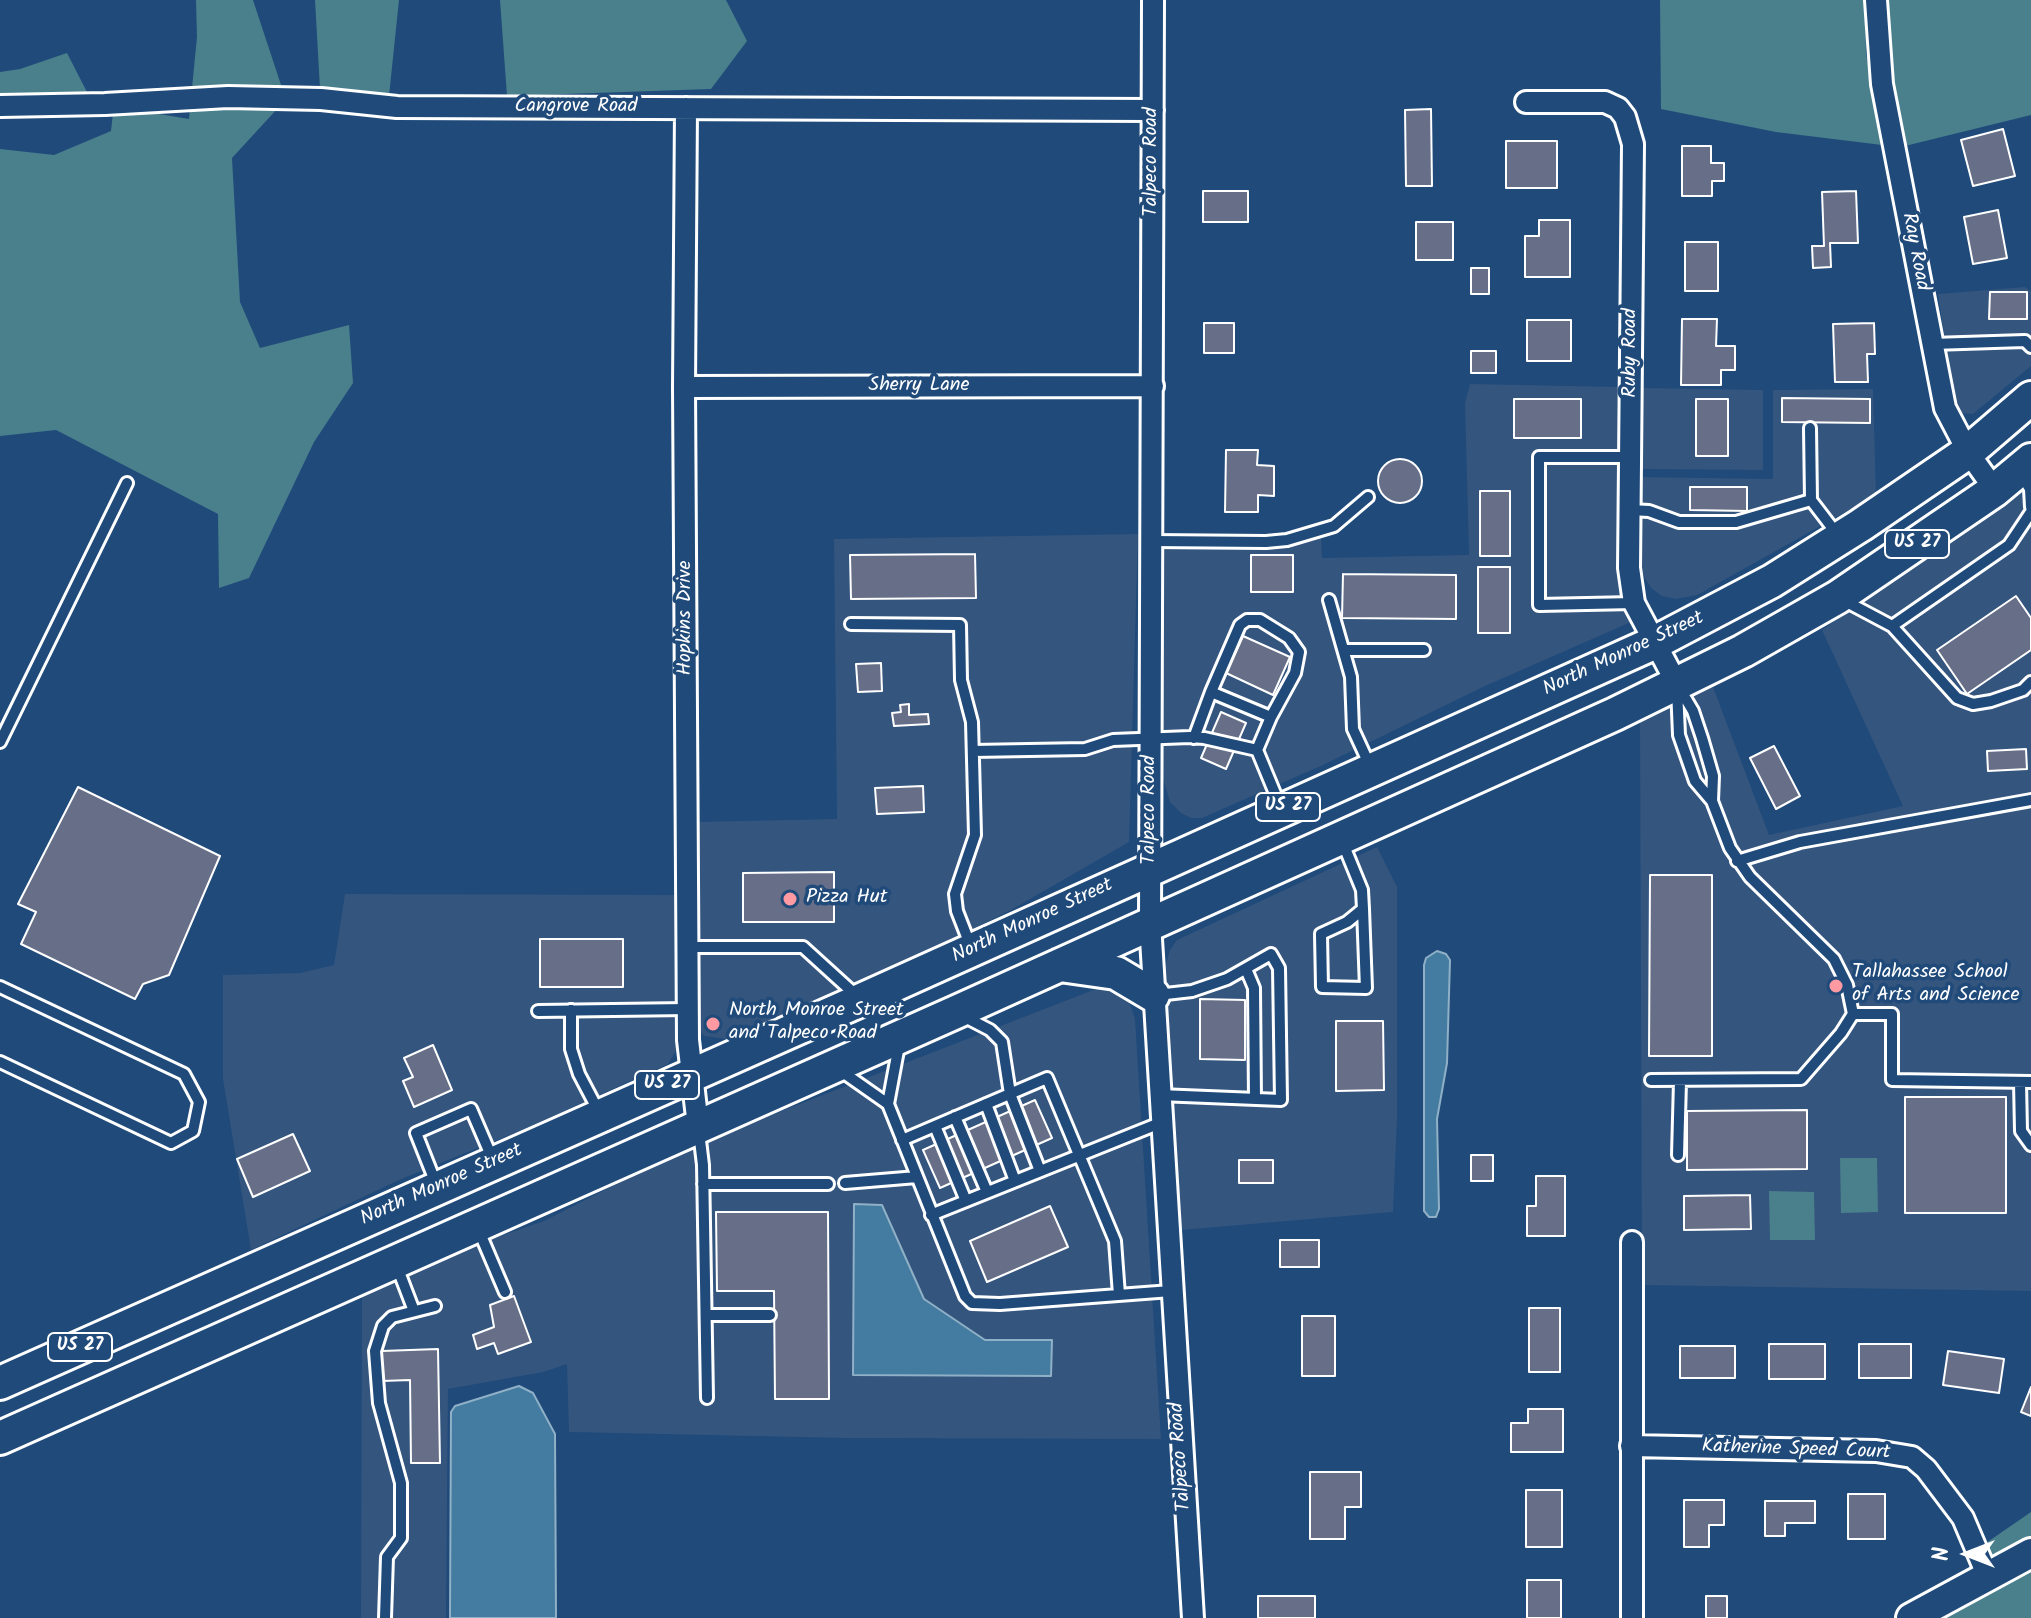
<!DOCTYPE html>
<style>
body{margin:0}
#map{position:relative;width:2031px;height:1618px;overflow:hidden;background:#1f4a7a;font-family:Kalam,sans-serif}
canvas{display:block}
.north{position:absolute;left:1927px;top:1514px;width:80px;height:80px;-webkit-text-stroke:6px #1f4a7a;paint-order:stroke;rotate:270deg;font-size:22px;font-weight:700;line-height:32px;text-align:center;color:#fff}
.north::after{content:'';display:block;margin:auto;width:28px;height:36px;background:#fff;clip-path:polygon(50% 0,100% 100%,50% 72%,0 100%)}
</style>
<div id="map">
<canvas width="2031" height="1618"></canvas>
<div class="north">N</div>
</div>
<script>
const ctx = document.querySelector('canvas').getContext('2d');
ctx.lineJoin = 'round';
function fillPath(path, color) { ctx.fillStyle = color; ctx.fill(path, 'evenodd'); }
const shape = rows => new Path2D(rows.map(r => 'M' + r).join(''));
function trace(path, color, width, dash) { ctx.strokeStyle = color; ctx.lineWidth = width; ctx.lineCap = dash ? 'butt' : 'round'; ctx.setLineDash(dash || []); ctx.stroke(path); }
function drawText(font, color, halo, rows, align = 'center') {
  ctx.font = font + ' Kalam,sans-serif'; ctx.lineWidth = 7; ctx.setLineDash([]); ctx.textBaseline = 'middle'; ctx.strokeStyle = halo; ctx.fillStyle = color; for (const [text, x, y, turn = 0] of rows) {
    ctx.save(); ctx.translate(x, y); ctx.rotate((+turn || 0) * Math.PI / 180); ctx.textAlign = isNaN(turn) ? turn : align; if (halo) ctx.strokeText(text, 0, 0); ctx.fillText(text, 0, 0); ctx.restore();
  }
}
const built = shape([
 [2025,287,2031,291,2031,366,1973,414,1959,413,1955,406,1938,294],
 [1470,384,1620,387,1618,568,1622,601,1631,622,1485,686,1323,765,1202,818,1191,818,1181,813,1170,802,1161,771,1164,534,1321,535,1322,558,1469,555,1465,403],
 [1643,388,1763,390,1763,470,1642,469],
 [1873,389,1876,495,1697,595,1676,599,1662,596,1652,589,1643,575,1640,562,1639,477,1773,479,1773,390],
 [2031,482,2031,1291,1642,1285,1640,722,1713,687,1769,835,1903,806,1822,630],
 [1138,534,1129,842,1011,910,868,980,744,1036,727,1039,704,1036,695,1024,695,822,837,819,834,539],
 [1377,847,1397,887,1397,1118,1393,1212,1181,1230,1165,968,1170,950,1177,940],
 [345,894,678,895,677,1049,668,1064,522,1130,399,1180,251,1250,223,1079,223,975,300,973,334,965],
 [1101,987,1115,990,1123,996,1130,1004,1135,1019,1161,1439,846,1438,569,1432,567,1364,543,1372,448,1389,446,1618,361,1618,362,1293,468,1247,544,1221,689,1147]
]);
const green = shape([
 [196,0,253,0,282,88,192,88,197,37],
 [315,0,399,0,389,96,320,89],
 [500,0,726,0,747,41,711,89,507,96],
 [1660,0,1865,0,1866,53,1882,145,1776,132,1661,109],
 [1887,0,2031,0,2031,115,1905,146,1889,53],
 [67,53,88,94,0,96,0,72,20,69],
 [228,107,278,108,232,158,240,302,260,348,349,325,353,383,314,442,249,578,219,588,218,514,56,430,0,436,0,149,54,155,111,131,113,113,141,111,189,119,190,108],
 [1840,1158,1877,1158,1878,1212,1841,1213],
 [1769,1191,1814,1192,1815,1240,1770,1240],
 [2031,1512,2031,1541,1994,1562,1986,1543],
 [2031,1565,2031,1618,1933,1618]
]);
const water = shape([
 [1437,951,1446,954,1450,960,1447,1063,1437,1119,1439,1209,1436,1217,1429,1217,1424,1211,1424,965,1426,958,1437,951],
 [854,1204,882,1205,924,1299,985,1340,1052,1340,1051,1376,853,1375,854,1204],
 [519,1386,533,1393,555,1434,556,1618,450,1618,451,1412,455,1406,519,1386]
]);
const building = shape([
 [1431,109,1432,186,1406,186,1405,110,1431,109],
 [2003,129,2015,176,1973,186,1961,140,2003,129],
 [1506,141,1557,141,1557,188,1506,188,1506,141],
 [1682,146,1711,146,1711,163,1724,163,1724,181,1712,181,1712,196,1682,196,1682,146],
 [1203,191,1248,191,1248,222,1203,222,1203,191],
 [1856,191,1858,243,1830,243,1831,267,1813,268,1812,246,1824,246,1822,192,1856,191],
 [1998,210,2007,258,1973,264,1964,217,1998,210],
 [1539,220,1570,220,1570,277,1525,277,1525,236,1539,236,1539,220],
 [1416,222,1453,222,1453,260,1416,260,1416,222],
 [1685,242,1718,242,1718,291,1685,291,1685,242],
 [1471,268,1489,268,1489,294,1471,294,1471,268],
 [1990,292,2027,292,2027,319,1989,319,1990,292],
 [1682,319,1717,319,1716,346,1735,346,1735,370,1721,370,1721,385,1681,385,1682,319],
 [1527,320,1571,320,1571,361,1527,361,1527,320],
 [1204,323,1234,323,1234,353,1204,353,1204,323],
 [1874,323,1875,354,1867,354,1868,382,1835,382,1833,324,1874,323],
 [1471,351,1496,351,1496,373,1471,373,1471,351],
 [1782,398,1870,399,1870,423,1782,422,1782,398],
 [1514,399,1581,399,1581,438,1514,438,1514,399],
 [1696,399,1728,399,1728,456,1696,456,1696,399],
 [1226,450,1258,450,1257,465,1274,466,1274,496,1258,495,1258,512,1225,512,1226,450],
 '1378 481a22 22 0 1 1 44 0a22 22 0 1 1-44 0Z',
 [1690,487,1747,487,1747,511,1690,510,1690,487],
 [1480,491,1510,491,1510,556,1480,556,1480,491],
 [975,554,976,598,851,599,850,555,975,554],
 [1251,555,1293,555,1293,592,1251,592,1251,555],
 [1478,567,1510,567,1510,633,1478,633,1478,567],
 [1343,574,1456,575,1456,619,1342,618,1343,574],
 [2016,596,2031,618,2031,650,1967,694,1937,650,2016,596],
 [1243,636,1290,657,1273,695,1226,673,1243,636],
 [881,663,882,691,858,692,856,664,881,663],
 [909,704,909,715,928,714,929,724,894,726,892,713,901,712,900,705,909,704],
 [1221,712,1246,723,1226,769,1201,758,1221,712],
 [1774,746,1800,796,1776,809,1750,758,1774,746],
 [2026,749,2027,769,1988,771,1987,751,2026,749],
 [923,786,924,812,877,814,875,788,923,786],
 [78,787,220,856,169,975,143,984,135,999,21,944,36,912,18,904,78,787],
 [834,872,834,922,743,922,743,873,834,872],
 [1650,875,1712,875,1712,1056,1649,1056,1650,875],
 [540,939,623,939,623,987,540,987,540,939],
 [1200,999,1245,1000,1245,1060,1200,1059,1200,999],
 [1336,1021,1383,1021,1384,1090,1336,1091,1336,1021],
 [433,1045,452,1090,414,1107,403,1081,413,1077,404,1058,433,1045],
 [1905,1097,2006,1097,2006,1213,1905,1213,1905,1097],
 [1035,1100,1052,1138,940,1188,923,1150,1035,1100],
 [1807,1110,1807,1169,1687,1170,1687,1111,1807,1110],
 [293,1134,310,1171,253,1197,237,1159,293,1134],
 [1471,1155,1493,1155,1493,1181,1471,1181,1471,1155],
 [1239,1160,1273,1160,1273,1183,1239,1183,1239,1160],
 [1536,1176,1565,1176,1565,1236,1527,1236,1527,1206,1536,1206,1536,1176],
 [1750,1195,1751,1229,1684,1230,1684,1196,1750,1195],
 [1050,1206,1068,1247,987,1282,970,1241,1050,1206],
 [716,1212,828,1212,829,1399,775,1399,774,1291,717,1291,716,1212],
 [1280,1240,1319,1240,1319,1267,1280,1267,1280,1240],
 [514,1296,531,1342,498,1354,494,1343,477,1349,473,1335,494,1327,490,1305,514,1296],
 [1529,1308,1560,1308,1560,1372,1529,1372,1529,1308],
 [1302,1316,1335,1316,1335,1376,1302,1376,1302,1316],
 [1769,1344,1825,1344,1825,1379,1769,1379,1769,1344],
 [1859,1344,1911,1344,1911,1378,1859,1378,1859,1344],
 [1680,1346,1735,1346,1735,1378,1680,1378,1680,1346],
 [438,1349,440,1463,411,1463,410,1380,382,1381,382,1351,438,1349],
 [1948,1351,2004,1359,1999,1393,1943,1385,1948,1351],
 [2031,1387,2031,1416,2021,1412,2031,1387],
 [1528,1409,1563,1409,1563,1452,1511,1452,1511,1423,1528,1423,1528,1409],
 [1310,1472,1361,1472,1361,1507,1345,1507,1345,1539,1310,1539,1310,1472],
 [1526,1490,1562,1490,1562,1547,1526,1547,1526,1490],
 [1848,1494,1885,1494,1885,1539,1848,1539,1848,1494],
 [1684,1500,1724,1500,1724,1525,1709,1525,1709,1547,1684,1547,1684,1500],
 [1765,1501,1815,1501,1815,1523,1785,1523,1785,1536,1765,1536,1765,1501],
 [1527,1580,1561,1580,1561,1618,1527,1618,1527,1580],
 [1258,1596,1315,1596,1315,1618,1258,1618,1258,1596],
 [1706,1596,1727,1596,1727,1618,1706,1618,1706,1596]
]);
const service = shape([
 [1932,344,2025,341,2031,347],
 [1810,428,1811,500,1837,534],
 [1631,457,1539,457,1539,605,1634,603],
 [2022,475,2030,489,2031,507],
 [1630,510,1649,511,1679,522,1736,522,1811,500],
 [1152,541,1266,542,1287,540,1334,526,1368,497],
 [1329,600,1351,677,1353,729,1370,766],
 [1843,600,1892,626,1957,698,1973,704,1991,701,2023,690,2031,682],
 [851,624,960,625,961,680,972,722,975,835,955,894,957,911,971,947],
 [1892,626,2009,545,2031,512],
 [1345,650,1424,650],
 [1677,688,1679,735,1695,781,1712,801],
 [1211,692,1240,625,1247,620,1260,620,1289,638,1299,652,1295,673,1271,717],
 [1194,738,1211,692,1271,717,1257,750,1281,808],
 [0,742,127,483],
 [973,751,1085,749,1113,740,1190,737,1204,738,1257,750],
 [1342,841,1362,890,1363,909,1366,988,1322,987,1321,934,1347,922,1363,909],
 [1737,861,1800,842,2031,800],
 [688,947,803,947,858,997],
 [1246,969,1254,988,1255,1099],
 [0,987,184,1074,199,1102,193,1131,171,1143,0,1062],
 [1157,995,1192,991,1227,979,1271,954,1279,968,1281,1100,1159,1095],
 [571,1010,571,1049,579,1074,600,1114],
 [538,1011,688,1009],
 [1853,1014,1892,1014,1892,1080,2031,1082],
 [965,1017,990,1030,1002,1042,1010,1094,1040,1171],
 [899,1045,888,1104,965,1296,972,1303,1000,1304,1171,1291],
 [841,1071,888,1104],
 [1651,1080,1801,1079,1841,1033,1853,1014,1847,985,1834,959,1750,877,1730,848,1712,801,1713,776,1702,738,1693,711,1680,689],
 [2020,1082,2021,1131,2031,1145],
 [986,1104,1015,1181],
 [955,1117,987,1192],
 [935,1126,966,1201],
 [699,1132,703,1165,707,1398],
 [902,1140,1047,1078,1115,1241,1119,1295],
 [1678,1155,1680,1081],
 [845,1183,917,1177],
 [703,1184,828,1184],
 [437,1186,416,1133,471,1109,493,1160],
 [931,1215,1160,1123],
 [479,1231,505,1292],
 [396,1264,414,1311],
 [706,1315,770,1315],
 [385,1618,387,1557,401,1538,401,1483,379,1403,375,1351,383,1326,392,1317,435,1306]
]);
const minor = shape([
 [1153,0,1150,923,1193,1618],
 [1876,0,1882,84,1945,408,1968,452,1995,490],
 [1526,102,1605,102,1618,108,1625,117,1633,144,1629,568,1634,603,1677,684],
 [0,106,105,104,228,97,321,99,397,107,1153,110],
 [686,108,684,387,688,1040,698,1126],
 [684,387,1153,386],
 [1632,1242,1632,1618],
 [1631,1446,1876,1451,1912,1457,1926,1469,1963,1518,1988,1577]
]);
const secondary = shape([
 [1911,1618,2031,1553]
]);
const trunk = shape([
 [1060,965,1116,973,1153,995],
 [0,1383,861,1000,1656,642,1772,581,1861,525,1968,452,2031,398],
 [0,1438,956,1012,1615,714,1743,651,1838,597,1995,490,2031,460]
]);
const markers = [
 [790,899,8,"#ff9aa2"],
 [1836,986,8,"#ff9aa2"],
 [713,1024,8,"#ff9aa2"]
];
const shields = [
 [1917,544,64],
 [1288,807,64],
 [667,1085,64],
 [80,1347,64]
];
const shieldNames = [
 ["US 27",1917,544],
 ["US 27",1288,807],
 ["US 27",667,1085],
 ["US 27",80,1347]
];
const streetNames = [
 ["Cangrove Road",576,108],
 ["Talpeco Road",1153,162,-90],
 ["Ray Road",1914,252,79],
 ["Ruby Road",1632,353,-90],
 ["Sherry Lane",919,387],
 ["Hopkins Drive",687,618,-90],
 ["North Monroe Street",1624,655,-25],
 ["Talpeco Road",1151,810,-90],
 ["North Monroe Street",1033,922,-25],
 ["North Monroe Street",442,1186,-24],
 ["Katherine Speed Court",1796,1451,2],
 ["Talpeco Road",1182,1457,-94]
];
const poiNames = [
 ["Pizza Hut",806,899],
 ["Tallahassee School",1852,974],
 ["of Arts and Science",1852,997],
 ["North Monroe Street",729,1012],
 ["and Talpeco Road",729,1035]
];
fillPath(built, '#34557e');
fillPath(green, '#4a7f8c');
fillPath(water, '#447ba0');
trace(water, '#8fb0c6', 2);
fillPath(building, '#666f87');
trace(building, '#fff', 2);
trace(service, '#fff', 16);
trace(minor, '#fff', 26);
trace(secondary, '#fff', 34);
trace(trunk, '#fff', 38);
trace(service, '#1f4a7a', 10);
trace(minor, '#1f4a7a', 20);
trace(secondary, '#1f4a7a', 28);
trace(trunk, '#1f4a7a', 32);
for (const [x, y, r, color] of markers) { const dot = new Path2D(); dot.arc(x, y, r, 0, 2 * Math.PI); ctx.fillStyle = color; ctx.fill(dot); trace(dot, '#1f4a7a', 3); }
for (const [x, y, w] of shields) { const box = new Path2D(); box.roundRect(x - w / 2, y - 14, w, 28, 6); ctx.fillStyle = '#1f4a7a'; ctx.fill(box); trace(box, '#fff', 2); }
drawText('bold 18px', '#fff', null, shieldNames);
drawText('20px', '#fff', '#1f4a7a', streetNames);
drawText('20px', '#fff', '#1f4a7a', poiNames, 'left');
</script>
